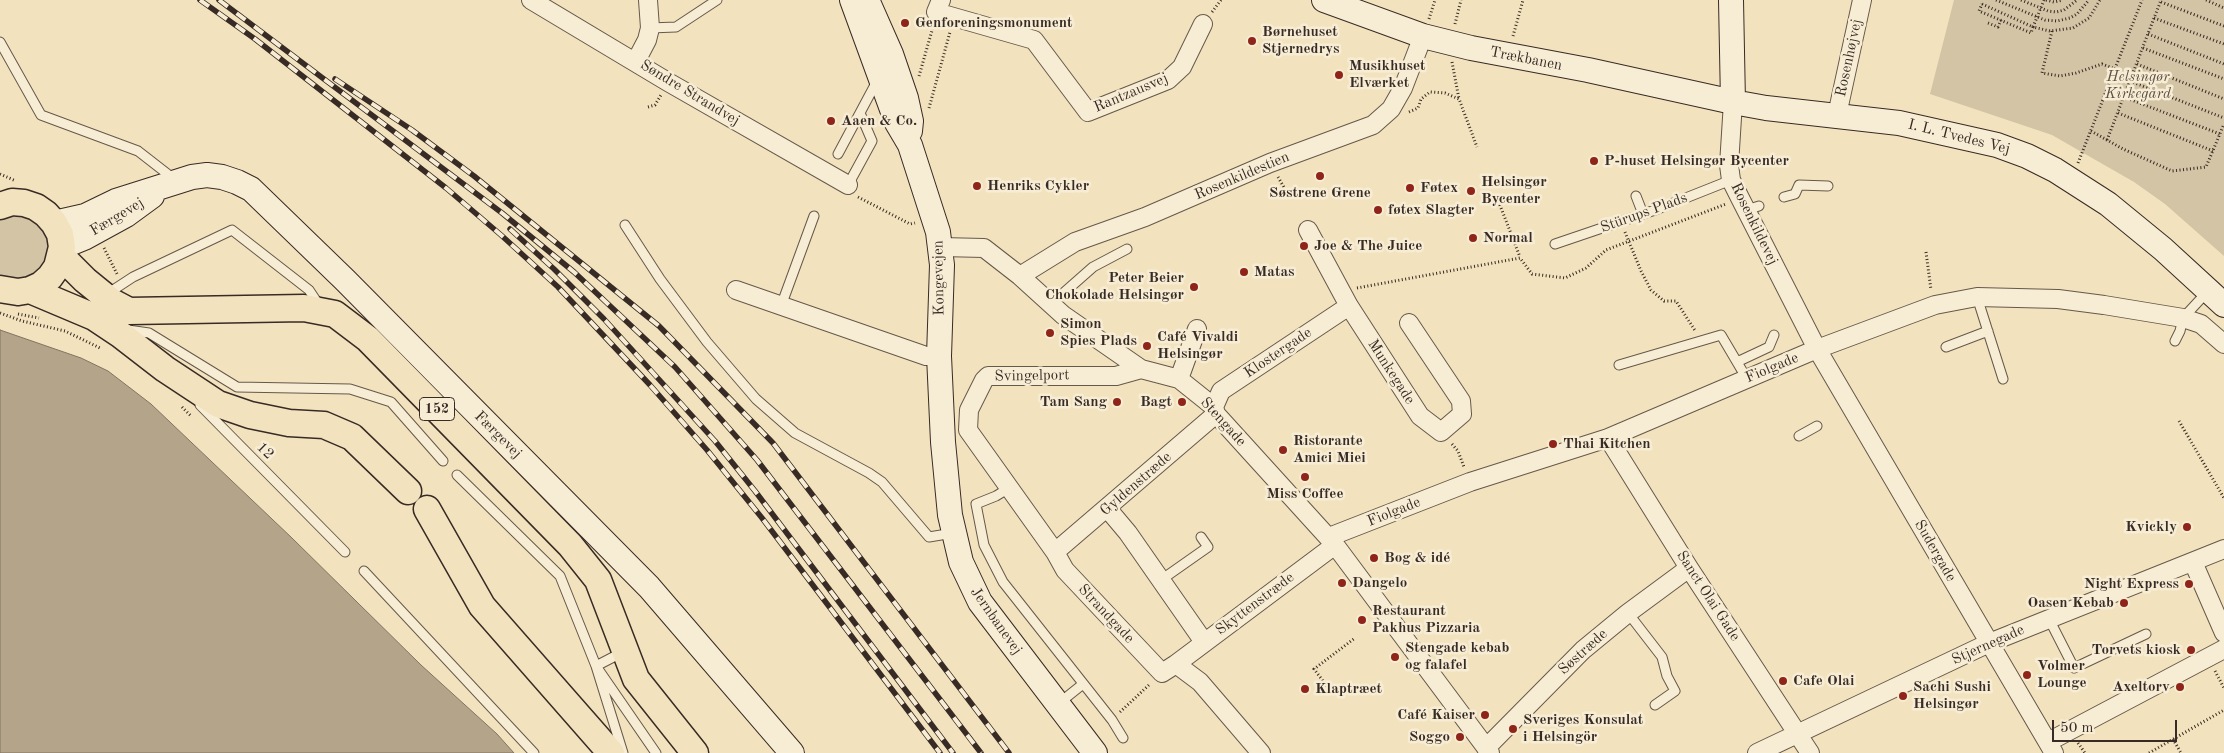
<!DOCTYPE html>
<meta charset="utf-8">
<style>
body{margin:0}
#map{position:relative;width:2224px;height:753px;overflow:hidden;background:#f2e3be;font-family:"Old Standard TT",serif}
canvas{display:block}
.scale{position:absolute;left:2052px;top:720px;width:125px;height:22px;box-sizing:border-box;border:2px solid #382a24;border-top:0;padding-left:6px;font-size:15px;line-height:18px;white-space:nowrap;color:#382a24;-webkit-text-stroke:4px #f7edd5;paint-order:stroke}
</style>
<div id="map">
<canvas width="2224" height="753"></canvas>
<div class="scale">50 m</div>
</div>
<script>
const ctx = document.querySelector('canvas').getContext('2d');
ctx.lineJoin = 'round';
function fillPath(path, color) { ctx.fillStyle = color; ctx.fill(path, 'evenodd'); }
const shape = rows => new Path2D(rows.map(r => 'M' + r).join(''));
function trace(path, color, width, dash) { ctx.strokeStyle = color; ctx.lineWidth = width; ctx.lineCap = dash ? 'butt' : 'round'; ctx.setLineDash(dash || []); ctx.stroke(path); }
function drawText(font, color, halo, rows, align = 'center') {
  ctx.font = font + ' "Old Standard TT",serif'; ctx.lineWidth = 5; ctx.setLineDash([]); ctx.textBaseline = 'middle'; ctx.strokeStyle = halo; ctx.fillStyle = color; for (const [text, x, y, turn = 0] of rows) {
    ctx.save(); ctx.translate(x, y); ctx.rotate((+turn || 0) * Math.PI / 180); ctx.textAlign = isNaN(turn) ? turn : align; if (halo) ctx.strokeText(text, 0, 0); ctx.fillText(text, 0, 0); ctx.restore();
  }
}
const green = shape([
 [1954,0,2224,0,2224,256,2165,204,2134,182,2052,135,1930,94],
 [19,214,36,219,51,239,47,266,24,282,0,277,0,220,11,215]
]);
const water = shape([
 [0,330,81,358,108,371,151,404,292,538,421,665,497,734,514,753,0,753,0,330]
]);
const path = shape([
 [1996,0,2045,20,2057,21,2070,18,2077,14,2089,0],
 [2021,0,2048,11,2056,12,2064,10,2077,0],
 [2044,0,2033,27,2050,31,2073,28,2089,18,2100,0],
 [2046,0,2054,2,2063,0],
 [2206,0,2224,8],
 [2161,2,2224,26],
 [1982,4,2033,27,2031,33,1979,11,1982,4],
 [1212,12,1221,0],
 [2154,18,2224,44],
 [1429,19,1435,0],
 [1988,23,1998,27,2001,20],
 [1455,24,1461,0],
 [2052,31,2042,73,2060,76,2076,73,2102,64,2115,69],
 [2148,34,2224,64],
 [1513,36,1523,0],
 [2143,48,2224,79],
 [1452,62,1459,99],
 [2137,64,2224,99],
 [919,76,933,27],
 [2130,81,2224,118],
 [2124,97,2220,134],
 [648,107,655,105,661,95],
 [929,108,950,32],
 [1409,112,1418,108,1421,99,1430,92,1445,93,1459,99,1477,147],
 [2118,113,2213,151],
 [2091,131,2123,149,2172,171,2206,167,2224,124],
 [2107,140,2161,0],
 [2078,163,2142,0],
 [0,174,16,181],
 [1278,177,1289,196],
 [1496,195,1520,257],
 [858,197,910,224,915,223],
 [1625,232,1641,271,1651,290,1664,301,1676,301,1696,332],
 [104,248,117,274],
 [1926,252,1931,290],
 [1357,288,1520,258,1532,274,1565,278,1586,268,1606,250,1726,204],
 [0,313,22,321,65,331,100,348],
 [18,314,39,318],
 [182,407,191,416],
 [2179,421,2224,498],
 [1452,444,1458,451,1464,467],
 [2215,671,2224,688],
 [1329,689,1314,669,1355,638],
 [1120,712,1150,684],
 [2173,739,2181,753],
 [2078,743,2085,753],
 [2149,753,2224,710]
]);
const lane = shape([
 [650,28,676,27,717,0],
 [0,42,41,115,138,151,174,179],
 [838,154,877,81],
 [848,185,872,141,860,113],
 [1636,196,1643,214],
 [1784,197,1795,194,1799,185,1828,186],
 [1746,210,1759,206],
 [625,225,660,279,707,342,756,399,795,433,869,473,882,482,929,537,953,533],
 [1555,244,1658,209,1731,180],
 [107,294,133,277,232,230,309,290,319,305],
 [1977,297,2003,379],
 [1051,304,1093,267,1127,249],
 [781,306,814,216],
 [128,330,149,333,237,387,350,389,391,402,443,461],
 [2175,341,2180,331,2183,318,2208,291],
 [1946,347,1988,331],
 [1737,362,1769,347,1774,335],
 [1619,365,1721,335,1747,379],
 [200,405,345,552],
 [1799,436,1817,426],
 [457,475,560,576,596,666,656,753],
 [1009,488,996,496,976,504,984,545,1003,582,1112,720,1123,738],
 [364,571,534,753],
 [1161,580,1208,547,1201,537],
 [1628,613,1662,657,1667,676,1675,691,1655,705],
 [2049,619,2074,668,2146,634],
 [623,652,596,666,623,753],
 [1058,704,1083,684]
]);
const street = shape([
 [531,0,668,82,848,185],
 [941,0,936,12,1034,40,1088,112,1168,80,1182,67,1203,24],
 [636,61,647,40,650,28,648,0],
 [1733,102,1729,165,1731,180,1740,198,1817,349,2054,753],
 [1837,115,1862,0],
 [1308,230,1349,306,1420,416,1441,432,1462,414,1461,401,1409,323],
 [941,247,984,248,1020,276,1063,315,1141,369,1179,379,1214,407,1216,414,1335,545,1490,753],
 [1020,276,1075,242,1145,217,1270,163,1373,125,1391,109,1403,88,1423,36],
 [736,290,926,356,939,356],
 [1141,369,1116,376,988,376,984,380,969,410,968,430,1055,552,1065,570,1162,673,1176,664,1200,682,1261,753],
 [1179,379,1197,329],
 [1214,407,1221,391,1349,306],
 [1608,438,1689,568,1810,753],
 [1107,508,1128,533,1204,642],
 [1329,537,1470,482,1608,438,1817,349,1935,305,1977,297,2058,299,2104,305,2183,318,2201,324,2224,344],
 [1055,552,1216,414],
 [2193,562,2224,633],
 [1176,664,1335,545],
 [2048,742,2224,649],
 [1486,748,1583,650,1628,613,1689,568],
 [1757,753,1989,643,2224,549]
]);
const secondary = shape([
 [852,0,897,123,910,145,938,232,942,265,939,356,943,442,950,515,961,562,980,602,1095,753],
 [1324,0,1423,36,1471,48,1588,70,1733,102,1766,108,1899,123,1997,145,2027,156,2055,170,2108,204,2163,249,2224,305],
 [1731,0,1733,102],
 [868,2,891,54,906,98,911,121,910,131],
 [54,223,85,216,116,201,192,177,207,175,222,177,237,182,251,189,345,280,649,587,792,753],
 [62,247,84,238,126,215,152,196]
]);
const primary = shape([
 [0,206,12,202,24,203,36,207,46,214,54,223,60,234,62,247,57,267,50,277,41,285,30,290,18,292,0,289],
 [61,256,85,280,112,302,129,311,304,308,335,314,368,339,570,545,598,580,636,679,695,753],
 [30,290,94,317,121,335,165,369,218,404,250,415,289,423,324,425,352,437,408,491],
 [427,509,482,606,611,753]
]);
const rail = shape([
 [200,0,255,39,446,188,501,235,558,287,650,385,707,450,762,518,940,753],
 [219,0,502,213,574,272,675,367,757,460,981,753],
 [335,79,412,130,474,176,659,326,773,443,1009,753],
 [510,229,554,269,604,319,715,441,755,491,953,753]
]);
const markers = [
 [905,23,5,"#8f2418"],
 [1252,41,5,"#8f2418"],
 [1339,75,5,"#8f2418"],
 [831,121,5,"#8f2418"],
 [1594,161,5,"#8f2418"],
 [1320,176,5,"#8f2418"],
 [977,186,5,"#8f2418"],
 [1410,188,5,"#8f2418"],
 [1471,191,5,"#8f2418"],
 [1378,210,5,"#8f2418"],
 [1473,238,5,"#8f2418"],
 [1304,246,5,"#8f2418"],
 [1244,272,5,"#8f2418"],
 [1194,287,5,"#8f2418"],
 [1050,333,5,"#8f2418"],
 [1147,346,5,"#8f2418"],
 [1117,402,5,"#8f2418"],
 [1182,402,5,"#8f2418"],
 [1553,444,5,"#8f2418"],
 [1283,450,5,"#8f2418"],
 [1305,477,5,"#8f2418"],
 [2187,527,5,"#8f2418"],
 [1374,558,5,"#8f2418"],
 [1342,583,5,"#8f2418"],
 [2189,584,5,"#8f2418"],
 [2124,603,5,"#8f2418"],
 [1362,620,5,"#8f2418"],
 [2191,650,5,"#8f2418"],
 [1395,657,5,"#8f2418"],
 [2027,675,5,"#8f2418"],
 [1783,681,5,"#8f2418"],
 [2180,687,5,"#8f2418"],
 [1305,689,5,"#8f2418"],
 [1903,696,5,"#8f2418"],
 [1485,715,5,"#8f2418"],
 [1513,729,5,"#8f2418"],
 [1460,737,5,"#8f2418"]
];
const shields = [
 [437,409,35]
];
const shieldNames = [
 ["152",437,409]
];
const poiNames = [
 ["Genforeningsmonument",915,23],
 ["Børnehuset",1262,32],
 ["Stjernedrys",1262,49],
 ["Musikhuset",1349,66],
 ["Elværket",1349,83],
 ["Aaen & Co.",841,121],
 ["P-huset Helsingør Bycenter",1604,161],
 ["Helsingør",1481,182],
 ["Bycenter",1481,199],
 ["Henriks Cykler",987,186],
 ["Føtex",1420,188],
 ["Søstrene Grene",1320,193,"center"],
 ["føtex Slagter",1388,210],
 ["Normal",1483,238],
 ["Joe & The Juice",1314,246],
 ["Matas",1254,272],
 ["Peter Beier",1184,278,"right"],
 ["Chokolade Helsingør",1184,295,"right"],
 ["Simon",1060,324],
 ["Spies Plads",1060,341],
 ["Café Vivaldi",1157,337],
 ["Helsingør",1157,354],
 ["Tam Sang",1107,402,"right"],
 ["Bagt",1172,402,"right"],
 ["Ristorante",1293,441],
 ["Amici Miei",1293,458],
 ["Thai Kitchen",1563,444],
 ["Miss Coffee",1305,494,"center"],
 ["Kvickly",2177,527,"right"],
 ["Bog & idé",1384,558],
 ["Dangelo",1352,583],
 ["Night Express",2179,584,"right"],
 ["Oasen Kebab",2114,603,"right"],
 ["Restaurant",1372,611],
 ["Pakhus Pizzaria",1372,628],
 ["Stengade kebab",1405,648],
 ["og falafel",1405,665],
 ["Torvets kiosk",2181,650,"right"],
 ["Volmer",2037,666],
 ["Lounge",2037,683],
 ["Cafe Olai",1793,681],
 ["Sachi Sushi",1913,687],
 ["Helsingør",1913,704],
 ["Axeltorv",2170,687,"right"],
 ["Klaptræet",1315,689],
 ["Café Kaiser",1475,715,"right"],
 ["Sveriges Konsulat",1523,720],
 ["i Helsingör",1523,737],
 ["Soggo",1450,737,"right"]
];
const streetNames = [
 ["Rosenhøjvej",1849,58,-78],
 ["Trækbanen",1526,59,11],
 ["Søndre Strandvej",690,93,31],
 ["Rantzausvej",1131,93,-23],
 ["I. L. Tvedes Vej",1959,137,14],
 ["Rosenkildestien",1242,176,-23],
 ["Stürups Plads",1644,213,-20],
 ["Færgevej",117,217,-31],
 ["Rosenkildevej",1754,224,64],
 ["Kongevejen",939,278,-91],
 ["Klostergade",1278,353,-34],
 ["Fiolgade",1772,368,-23],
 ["Munkegade",1391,372,57],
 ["Svingelport",1032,376,-1],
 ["Stengade",1223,422,48],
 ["Færgevej",498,435,45],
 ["12",265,451,45],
 ["Gyldenstræde",1136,484,-41],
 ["Fiolgade",1394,512,-22],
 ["Sudergade",1935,551,60],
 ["Sanct Olai Gade",1708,596,57],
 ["Skyttenstræde",1255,604,-37],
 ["Strandgade",1106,614,47],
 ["Jernbanevej",996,621,55],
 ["Stjernegade",1988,645,-24],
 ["Søstræde",1583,652,-42]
];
const parkNames = [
 ["Helsingør",2138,77],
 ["Kirkegård",2138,94]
];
fillPath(green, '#d2c4a4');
fillPath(water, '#b3a48a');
trace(water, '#827361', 1);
trace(lane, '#66584a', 11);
trace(street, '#66584a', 20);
trace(secondary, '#382a24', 26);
trace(primary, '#382a24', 29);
trace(path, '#382a24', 3, [1, 2.5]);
trace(lane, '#f7edd5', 9);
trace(street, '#f7edd5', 18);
trace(secondary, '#f7edd5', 24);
trace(primary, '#f2e3be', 26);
trace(rail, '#382a24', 5.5);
trace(rail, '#f7edd5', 4, [11]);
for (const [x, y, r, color] of markers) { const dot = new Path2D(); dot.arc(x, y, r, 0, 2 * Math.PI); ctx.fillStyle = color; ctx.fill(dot); trace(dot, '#f7edd5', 2); }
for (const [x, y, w] of shields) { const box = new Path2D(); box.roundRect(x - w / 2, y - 11.5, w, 23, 4); ctx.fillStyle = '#f7edd5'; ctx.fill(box); trace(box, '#382a24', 1); }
drawText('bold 14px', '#382a24', null, shieldNames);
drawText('bold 15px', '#382a24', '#f7edd5', poiNames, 'left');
drawText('15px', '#382a24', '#f7edd5', streetNames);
drawText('italic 15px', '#5e5044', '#f7edd5', parkNames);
</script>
